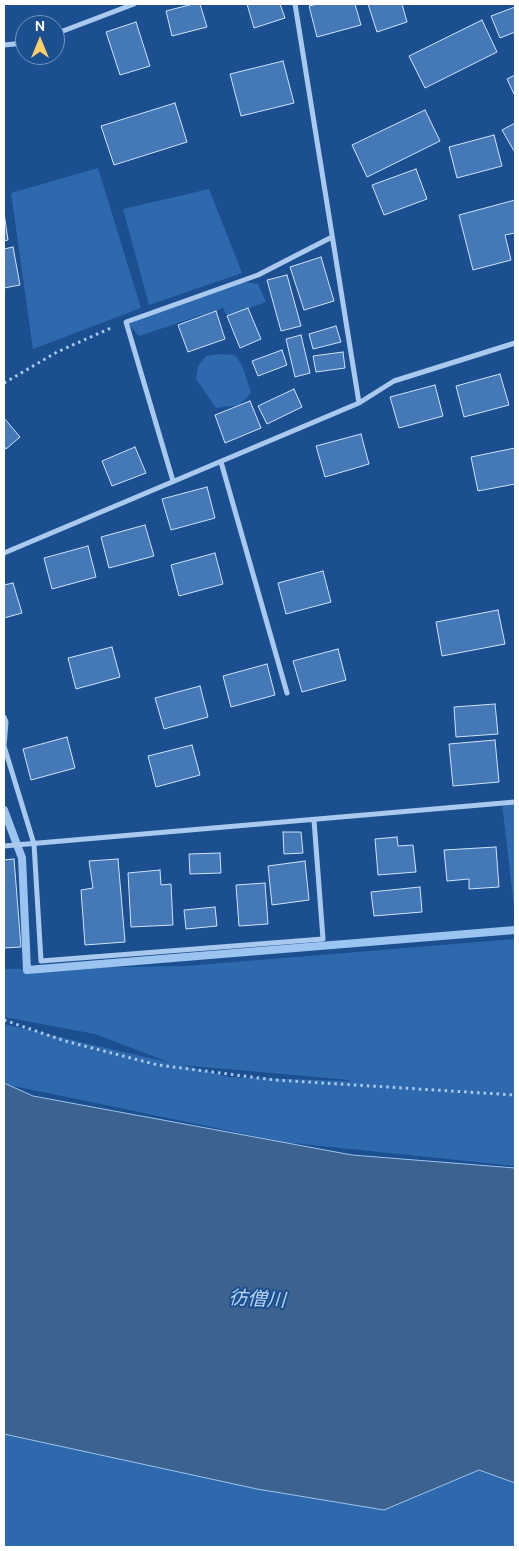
<!DOCTYPE html>
<meta charset="utf-8">
<style>
body{margin:0}
#map{position:relative;width:519px;height:1551px;overflow:hidden;background:#1b4f8f;font-family:Ubuntu,sans-serif}
canvas{display:block}
.frame{position:absolute;inset:0;border:5px solid #fff;pointer-events:none}
.north{position:absolute;left:15px;top:15px;width:50px;height:50px;box-sizing:border-box;background:#1b4f8f;border:1px solid #7695bc;border-radius:50%;rotate:0deg;font-size:14px;font-weight:700;line-height:20px;text-align:center;color:#fff}
.north::after{content:'';display:block;margin:auto;width:18px;height:22px;background:#ffd166;clip-path:polygon(50% 0,100% 100%,50% 72%,0 100%)}
</style>
<div id="map">
<canvas width="519" height="1551"></canvas>
<div class="frame"></div>
<div class="north">N</div>
</div>
<script>
const ctx = document.querySelector('canvas').getContext('2d');
ctx.lineJoin = 'round';
function fillPath(path, color) { ctx.fillStyle = color; ctx.fill(path, 'evenodd'); }
const shape = rows => new Path2D(rows.map(r => 'M' + r).join(''));
function trace(path, color, width, dash) { ctx.strokeStyle = color; ctx.lineWidth = width; ctx.lineCap = dash ? 'butt' : 'round'; ctx.setLineDash(dash || []); ctx.stroke(path); }
function drawText(font, color, halo, rows, align = 'center') {
  ctx.font = font + ' Ubuntu,"Noto Sans JP",sans-serif'; ctx.lineWidth = 4; ctx.setLineDash([]); ctx.textBaseline = 'middle'; ctx.strokeStyle = halo; ctx.fillStyle = color; for (const [text, x, y, turn = 0] of rows) {
    ctx.save(); ctx.translate(x, y); ctx.rotate((+turn || 0) * Math.PI / 180); ctx.textAlign = isNaN(turn) ? turn : align; if (halo) ctx.strokeText(text, 0, 0); ctx.fillText(text, 0, 0); ctx.restore();
  }
}
const green = shape([
 [98,168,141,308,33,349,11,193],
 [209,189,242,273,149,305,123,209],
 [240,281,258,284,266,302,227,316,223,308,139,336,126,322],
 [221,354,235,355,242,365,251,393,239,405,216,408,196,379,198,366,206,356],
 [515,802,515,907,514,907,502,803],
 [515,939,515,1166,283,1142,4,1084,4,1024,171,1063,95,1034,4,1017,4,969,186,966],
 [182,1065,349,1080,349,1081,229,1077],
 [4,1413,515,1472,515,1547,4,1547]
]);
const water = shape([
 [4,1083,33,1096,352,1155,515,1168,515,1483,479,1470,384,1510,257,1489,4,1434,4,1083]
]);
const stream = shape([
 [4,810,22,858,27,970,515,930]
]);
const building = shape([
 [193,4,200,4,207,27,172,36,166,11,193,4],
 [247,4,280,4,285,18,254,28,247,4],
 [318,4,355,4,361,25,317,37,309,6,318,4],
 [368,4,402,4,407,22,377,32,368,4],
 [515,7,515,32,500,38,491,16,515,7],
 [482,20,497,52,425,88,409,56,482,20],
 [136,22,150,66,120,75,106,32,136,22],
 [283,61,294,103,241,116,230,74,283,61],
 [515,75,515,96,507,79,515,75],
 [175,103,187,142,114,165,101,126,175,103],
 [425,110,440,141,367,177,352,145,425,110],
 [515,123,515,150,514,151,502,130,515,123],
 [494,135,502,166,457,178,449,147,494,135],
 [416,169,427,199,384,215,372,185,416,169],
 [515,200,515,233,505,235,511,260,473,270,459,215,515,200],
 [4,213,8,240,4,241,4,213],
 [13,247,20,285,4,288,4,249,13,247],
 [321,257,334,301,304,310,290,267,321,257],
 [287,275,301,326,281,331,267,280,287,275],
 [248,308,261,339,240,348,227,316,248,308],
 [216,311,225,339,188,352,178,325,216,311],
 [336,326,341,342,313,349,309,334,336,326],
 [301,335,310,373,295,377,286,339,301,335],
 [282,350,287,365,258,376,252,361,282,350],
 [343,352,345,368,316,372,313,356,343,352],
 [500,374,509,405,464,417,456,386,500,374],
 [435,385,443,416,399,428,390,397,435,385],
 [294,389,302,407,267,424,258,406,294,389],
 [250,401,261,428,225,443,215,415,250,401],
 [4,418,20,437,6,449,4,446,4,418],
 [361,434,369,464,325,477,316,446,361,434],
 [135,447,146,473,112,486,102,461,135,447],
 [515,448,515,484,478,491,471,457,515,448],
 [207,487,215,518,171,530,162,499,207,487],
 [145,525,154,556,109,568,101,537,145,525],
 [88,546,96,577,52,589,44,558,88,546],
 [215,553,223,584,179,596,171,565,215,553],
 [323,571,331,602,286,614,278,583,323,571],
 [13,583,22,613,4,618,4,585,13,583],
 [498,610,505,644,442,656,436,622,498,610],
 [112,647,120,677,76,689,68,658,112,647],
 [338,649,346,680,302,692,293,661,338,649],
 [267,664,275,695,231,707,223,676,267,664],
 [200,686,208,717,164,729,155,698,200,686],
 [495,704,498,734,456,737,454,707,495,704],
 [67,737,75,768,31,780,23,749,67,737],
 [495,740,499,782,453,786,449,744,495,740],
 [192,745,200,775,156,787,148,756,192,745],
 [283,832,301,832,303,853,284,854,283,832],
 [397,837,398,846,413,845,416,872,378,875,375,839,397,837],
 [496,847,499,887,469,889,469,879,447,881,444,850,496,847],
 [220,853,221,873,190,874,189,854,220,853],
 [14,859,21,947,4,948,4,860,14,859],
 [118,859,125,942,85,945,81,890,93,888,89,861,118,859],
 [305,861,309,900,272,905,268,866,305,861],
 [160,870,161,885,171,884,173,925,131,927,128,873,160,870],
 [265,883,268,924,239,926,236,885,265,883],
 [420,887,422,912,374,916,371,892,420,887],
 [215,907,217,926,186,929,184,910,215,907]
]);
const path = shape([
 [4,383,57,352,111,328],
 [4,1020,65,1041,158,1065,275,1080,515,1095]
]);
const street = shape([
 [295,4,359,403],
 [55,34,134,4],
 [4,45,25,43],
 [221,462,287,693],
 [173,481,126,322,258,275,332,237],
 [4,553,359,403,394,381,515,343],
 [4,717,6,722,4,746,34,844,41,961,323,939,314,820],
 [4,846,515,802]
]);
const waterNames = [
 ["彷僧川",257,1299,3]
];
fillPath(green, '#2e69ad');
fillPath(water, '#3c6290');
trace(water, '#9cc4f0', 1);
trace(stream, '#9cc4f0', 8);
fillPath(building, '#4478b7');
trace(building, '#cfe3fa', 1);
trace(path, '#a9c9ee', 3, [2.5, 4]);
trace(street, '#a9c9ee', 5);
drawText('italic 19px', '#b5d3f5', '#1b4f8f', waterNames);
</script>
